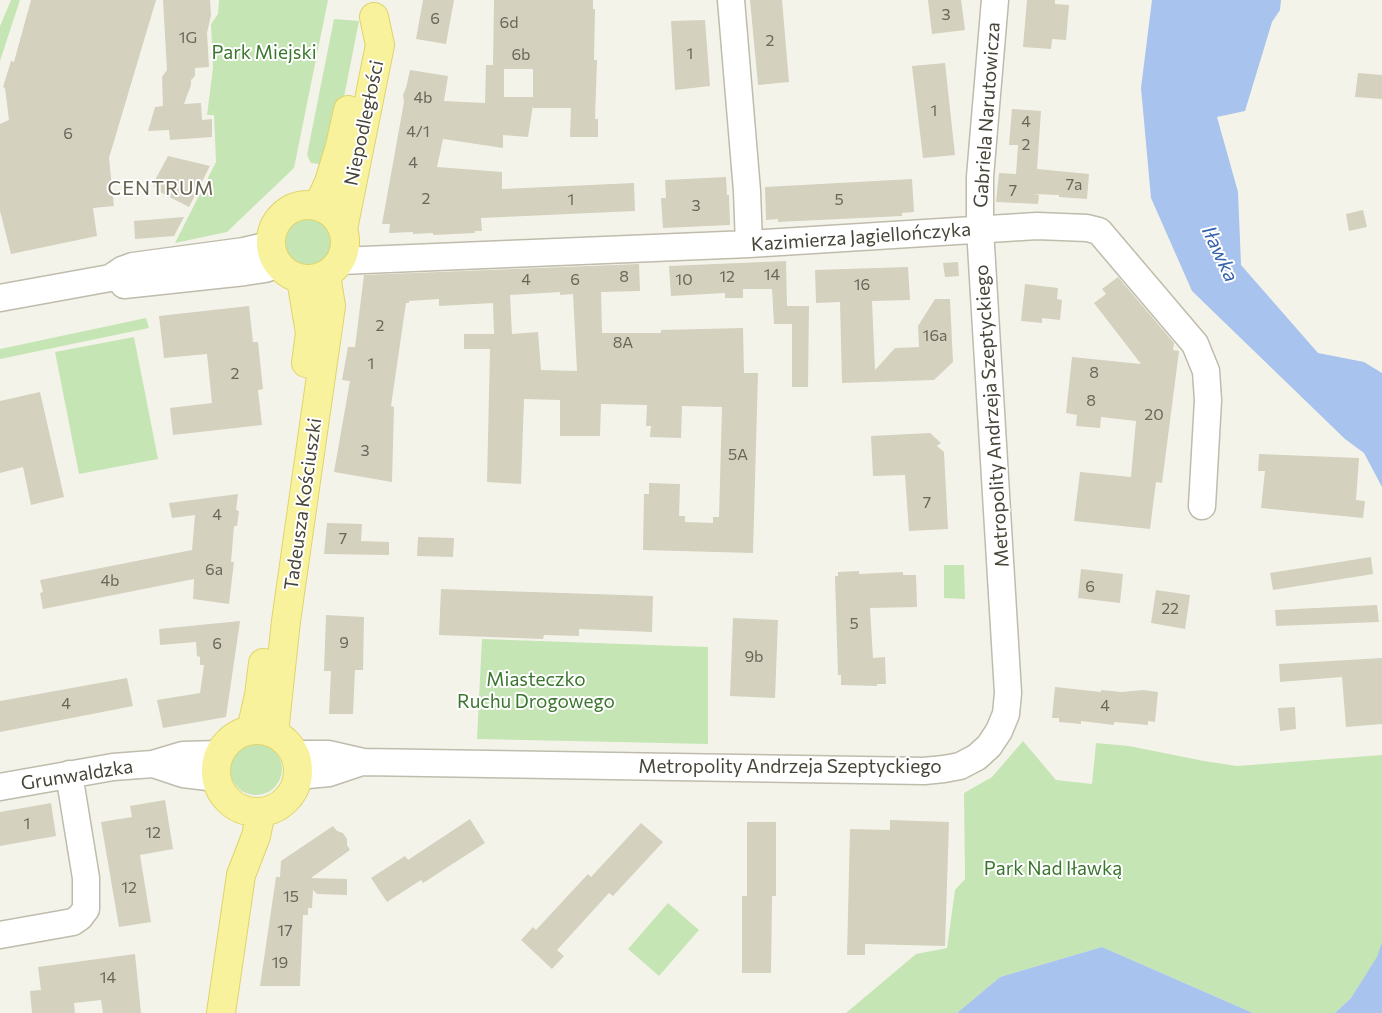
<!DOCTYPE html>
<meta charset="utf-8">
<style>
body{margin:0}
canvas{display:block;background:#f4f3e9}
</style>
<canvas width="1382" height="1013"></canvas>
<script>
const ctx = document.querySelector('canvas').getContext('2d');
ctx.lineJoin = 'round';
function fillPath(path, color) { ctx.fillStyle = color; ctx.fill(path, 'evenodd'); }
const shape = rows => new Path2D(rows.map(r => 'M' + r).join(''));
function trace(path, color, width, dash) { ctx.strokeStyle = color; ctx.lineWidth = width; ctx.lineCap = dash ? 'butt' : 'round'; ctx.setLineDash(dash || []); ctx.stroke(path); }
function drawText(font, color, halo, rows, align = 'center') {
  ctx.font = font + ' Commissioner,sans-serif'; ctx.lineWidth = 4; ctx.setLineDash([]); ctx.textBaseline = 'middle'; ctx.strokeStyle = halo; ctx.fillStyle = color; for (const [text, x, y, turn = 0] of rows) {
    ctx.save(); ctx.translate(x, y); ctx.rotate((+turn || 0) * Math.PI / 180); ctx.textAlign = isNaN(turn) ? turn : align; if (halo) ctx.strokeText(text, 0, 0); ctx.fillText(text, 0, 0); ctx.restore();
  }
}
const green = shape([
 [11,0,20,0,0,61,0,26],
 [219,0,328,0,294,168,227,232,175,243,216,162,214,115,207,115,213,68,211,24,218,14],
 [334,19,359,21,344,97,327,165,311,163,307,155],
 '284 240a25 25 0 1 1 50 0a25 25 0 1 1-50 0Z',
 [146,318,149,328,0,359,0,349],
 [134,337,158,459,79,474,55,352],
 [944,565,964,565,965,599,944,598],
 [482,639,708,647,708,744,477,739],
 [1023,741,1056,780,1092,784,1096,743,1129,746,1204,761,1237,766,1382,755,1382,942,1378,957,1351,998,1335,1013,1253,1013,1102,947,1000,977,957,1013,846,1013,916,954,947,948,955,890,965,879,964,793,992,777],
 '230 769a26 26 0 1 1 52 0a26 26 0 1 1-52 0Z',
 [668,903,699,930,659,976,628,949]
]);
const water = shape([
 [1152,0,1281,0,1280,10,1272,22,1245,111,1217,117,1238,192,1241,265,1318,353,1364,362,1382,373,1382,487,1364,453,1345,439,1192,291,1151,198,1141,88],
 [1382,942,1382,1013,1335,1013,1351,998,1377,957],
 [1102,947,1253,1013,957,1013,1000,977]
]);
const building = shape([
 [31,0,156,0,109,158,114,206,93,208,97,236,11,254,0,211,0,124,9,120,5,88,3,87,11,61,14,62],
 [163,0,210,0,211,15,207,33,209,67,195,68,195,76,191,80,191,85,184,104,201,103,202,120,212,119,212,137,170,140,169,130,148,131,155,107,163,106,162,77,167,70],
 [423,0,454,0,446,44,416,39],
 [494,0,593,0,593,9,595,9,594,60,597,60,595,119,598,119,598,137,570,137,571,108,533,108,533,105,528,137,503,135,503,148,443,139,437,167,502,172,502,189,634,183,635,211,481,218,482,231,475,231,475,233,433,235,433,233,413,234,413,232,389,233,390,224,382,224,404,102,403,95,406,88,410,70,448,76,444,101,485,103,486,65,493,65],
 [504,69,533,69,533,97,504,97],
 [750,0,782,0,789,82,758,85],
 [928,0,961,0,965,30,932,34],
 [1027,0,1055,0,1055,4,1069,5,1066,40,1052,39,1051,49,1023,47],
 [705,20,710,86,675,90,671,21],
 [945,63,955,155,923,158,912,66],
 [1358,73,1382,75,1382,99,1355,97],
 [1012,109,1041,111,1037,169,1089,174,1087,199,1059,197,1059,195,1033,194,1039,195,1038,204,996,202,999,173,1016,174,1018,145,1009,145],
 [168,156,210,166,189,207,156,190,153,184],
 [726,177,727,195,729,195,730,225,663,228,661,198,666,198,665,180],
 [912,179,914,212,902,213,902,216,778,222,778,219,766,220,765,187],
 [1363,210,1367,227,1349,231,1346,214],
 [184,217,174,236,135,239,134,221],
 [786,261,787,306,809,306,808,387,792,387,792,324,774,324,772,289,743,289,743,298,725,298,725,293,671,296,669,266],
 [958,262,959,276,945,277,943,263],
 [639,264,640,291,601,292,602,333,661,333,661,330,743,328,744,373,758,373,753,553,643,550,644,494,649,494,649,483,680,484,679,516,685,516,685,522,713,523,713,517,719,517,722,407,682,406,681,438,650,437,651,426,646,426,647,405,601,404,600,436,560,436,560,400,524,399,521,484,487,482,490,349,464,349,464,334,494,334,493,303,439,306,439,299,409,301,409,303,406,303,391,406,394,407,392,482,334,472,350,381,342,380,348,347,355,347,364,275],
 [560,292,560,295,573,294,577,371,541,370,538,332,512,334,510,295],
 [908,267,910,300,872,301,875,370,895,348,919,347,918,326,935,299,950,299,953,362,934,380,842,383,840,302,816,303,815,270],
 [1118,277,1174,343,1173,350,1179,351,1162,483,1156,482,1150,529,1074,521,1080,472,1131,477,1136,421,1101,417,1100,428,1076,426,1077,415,1066,413,1072,357,1141,364,1094,303,1106,294,1102,289],
 [1025,284,1058,288,1057,299,1062,300,1060,320,1042,318,1042,323,1021,321],
 [249,306,253,342,258,342,263,389,258,390,262,425,173,435,170,408,212,403,207,354,164,358,159,316],
 [40,392,64,497,31,505,23,467,0,473,0,401],
 [930,433,941,443,937,446,944,452,948,529,909,531,905,475,873,476,871,436],
 [1259,454,1359,458,1356,500,1365,501,1363,518,1261,508,1265,471,1258,471],
 [238,494,236,510,239,511,237,526,234,526,231,562,234,562,229,604,193,599,194,579,43,609,40,593,43,592,40,580,192,550,195,515,172,518,169,503],
 [327,523,362,524,361,541,389,542,389,555,324,554],
 [418,537,454,538,453,557,417,556],
 [1371,557,1373,574,1273,590,1270,573],
 [1081,569,1123,574,1120,603,1078,598],
 [859,571,859,574,903,572,903,575,916,575,917,607,870,608,873,658,885,657,886,684,877,684,877,686,841,685,841,675,838,675,835,576,838,576,838,572],
 [441,589,653,596,652,632,579,629,579,636,544,635,543,639,439,635],
 [1156,590,1190,595,1185,629,1151,623],
 [1377,605,1379,622,1276,626,1275,610],
 [326,615,364,617,363,670,355,670,353,714,329,714,331,671,324,671],
 [733,618,778,620,775,698,730,696],
 [240,621,226,717,163,728,157,700,200,693,204,665,200,665,200,657,197,656,196,642,160,645,159,629],
 [1382,658,1382,724,1346,727,1342,677,1280,682,1279,664],
 [127,678,133,706,0,732,0,701],
 [1055,687,1101,692,1101,690,1122,692,1143,690,1158,692,1155,722,1148,721,1148,725,1114,722,1114,725,1081,721,1081,724,1059,722,1059,718,1052,718],
 [1295,707,1296,729,1280,731,1278,708],
 [165,800,173,849,140,855,151,922,119,927,101,822,132,817,130,806],
 [51,803,56,836,0,846,0,812],
 [470,819,485,843,423,883,421,880,387,902,371,878,405,856,408,860],
 [890,820,949,822,945,946,865,944,865,955,847,955,850,829,890,830],
 [747,822,776,822,776,896,772,896,771,973,742,973,742,896,747,896],
 [641,823,663,842,613,896,609,893,557,950,564,956,552,969,521,940,533,927,536,930,588,874,591,877],
 [333,826,337,831,343,833,347,839,347,845,350,850,311,878,347,879,347,895,317,894,313,890,312,908,308,908,308,915,303,915,300,986,260,986,276,877,280,877,281,861],
 [135,954,141,1013,103,1013,101,1000,74,1003,75,1013,32,1013,30,991,41,990,38,967]
]);
const minor = shape([
 [731,0,747,191,749,244],
 [340,261,749,244,1037,226,1087,228,1099,231,1195,344,1206,371,1208,400,1202,506],
 [124,285,245,272,265,269,277,265],
 [0,298,110,278,122,270,133,266,244,251,270,245],
 [295,754,328,754,363,762,924,771,944,769,960,766,977,757,989,746,999,731,1006,714,1008,693,980,229,980,177,995,0],
 [153,764,183,774,216,778],
 [298,776,329,773,362,762],
 [0,787,113,767,153,764,183,755,219,754],
 [0,935,73,922,80,917,86,909,86,878,69,774]
]);
const major = shape([
 '271 242a37 37 0 1 1 74 0a37 37 0 1 1-74 0Z',
 [318,206,329,182,340,146,348,110],
 [343,229,380,45,374,17],
 [301,279,310,333,306,363],
 '216 771a41 41 0 1 1 82 0a41 41 0 1 1-82 0Z',
 [251,730,259,695,263,663],
 [274,733,286,621,331,306,326,275],
 [221,1013,241,875,256,836,261,812]
]);
const numberNames = [
 ["3",946,15],
 ["6",435,19],
 ["6d",509,23],
 ["1G",188,38],
 ["2",770,41],
 ["1",690,54],
 ["6b",521,55],
 ["4b",423,98],
 ["1",934,111],
 ["4",1026,122],
 ["4/1",418,132],
 ["6",68,134],
 ["2",1026,145],
 ["4",413,163],
 ["7a",1074,185],
 ["7",1013,191],
 ["2",426,199],
 ["1",571,200],
 ["5",839,200],
 ["3",696,206],
 ["14",772,275],
 ["8",624,277],
 ["12",727,277],
 ["4",526,280],
 ["6",575,280],
 ["10",684,280],
 ["16",862,285],
 ["2",380,326],
 ["16a",935,336],
 ["8A",623,343],
 ["1",371,364],
 ["8",1094,373],
 ["2",235,374],
 ["8",1091,401],
 ["20",1154,415],
 ["3",365,451],
 ["5A",738,455],
 ["7",927,503],
 ["4",217,515],
 ["7",343,539],
 ["6a",214,570],
 ["4b",110,581],
 ["6",1090,587],
 ["22",1170,609],
 ["5",854,624],
 ["9",344,643],
 ["6",217,644],
 ["9b",754,657],
 ["4",66,704],
 ["4",1105,706],
 ["1",27,824],
 ["12",153,833],
 ["12",129,888],
 ["15",291,897],
 ["17",285,931],
 ["19",280,963],
 ["14",108,978]
];
const parkNames = [
 ["Park Miejski",264,53],
 ["Miasteczko",536,680],
 ["Ruchu Drogowego",536,702],
 ["Park Nad Iławką",1053,869]
];
const streetNames = [
 ["Gabriela Narutowicza",987,115,-86],
 ["Niepodległości",364,123,-78],
 ["Kazimierza Jagiellończyka",861,237,-4],
 ["Metropolity Andrzeja Szeptyckiego",992,416,-94],
 ["Tadeusza Kościuszki",303,504,-82],
 ["Metropolity Andrzeja Szeptyckiego",790,767],
 ["Grunwaldzka",77,775,-9]
];
const neighbourhoodNames = [
 ["CENTRUM",161,188]
];
const waterNames = [
 ["Iławka",1220,254,65]
];
fillPath(green, '#c5e6b4');
fillPath(water, '#a8c3ed');
fillPath(building, '#d5d1bf');
trace(minor, '#bfbcac', 29);
trace(major, '#ded46c', 30);
trace(minor, '#fff', 26);
trace(major, '#f9f29c', 28);
drawText('16px', '#6a675a', null, numberNames);
drawText('19px', '#3a762d', '#fff', parkNames);
drawText('19px', '#474438', '#fff', streetNames);
ctx.letterSpacing = '1px';
drawText('20px', '#69644f', '#fff', neighbourhoodNames);
ctx.letterSpacing = '0px';
drawText('italic 20px', '#3562ae', '#fff', waterNames);
</script>
